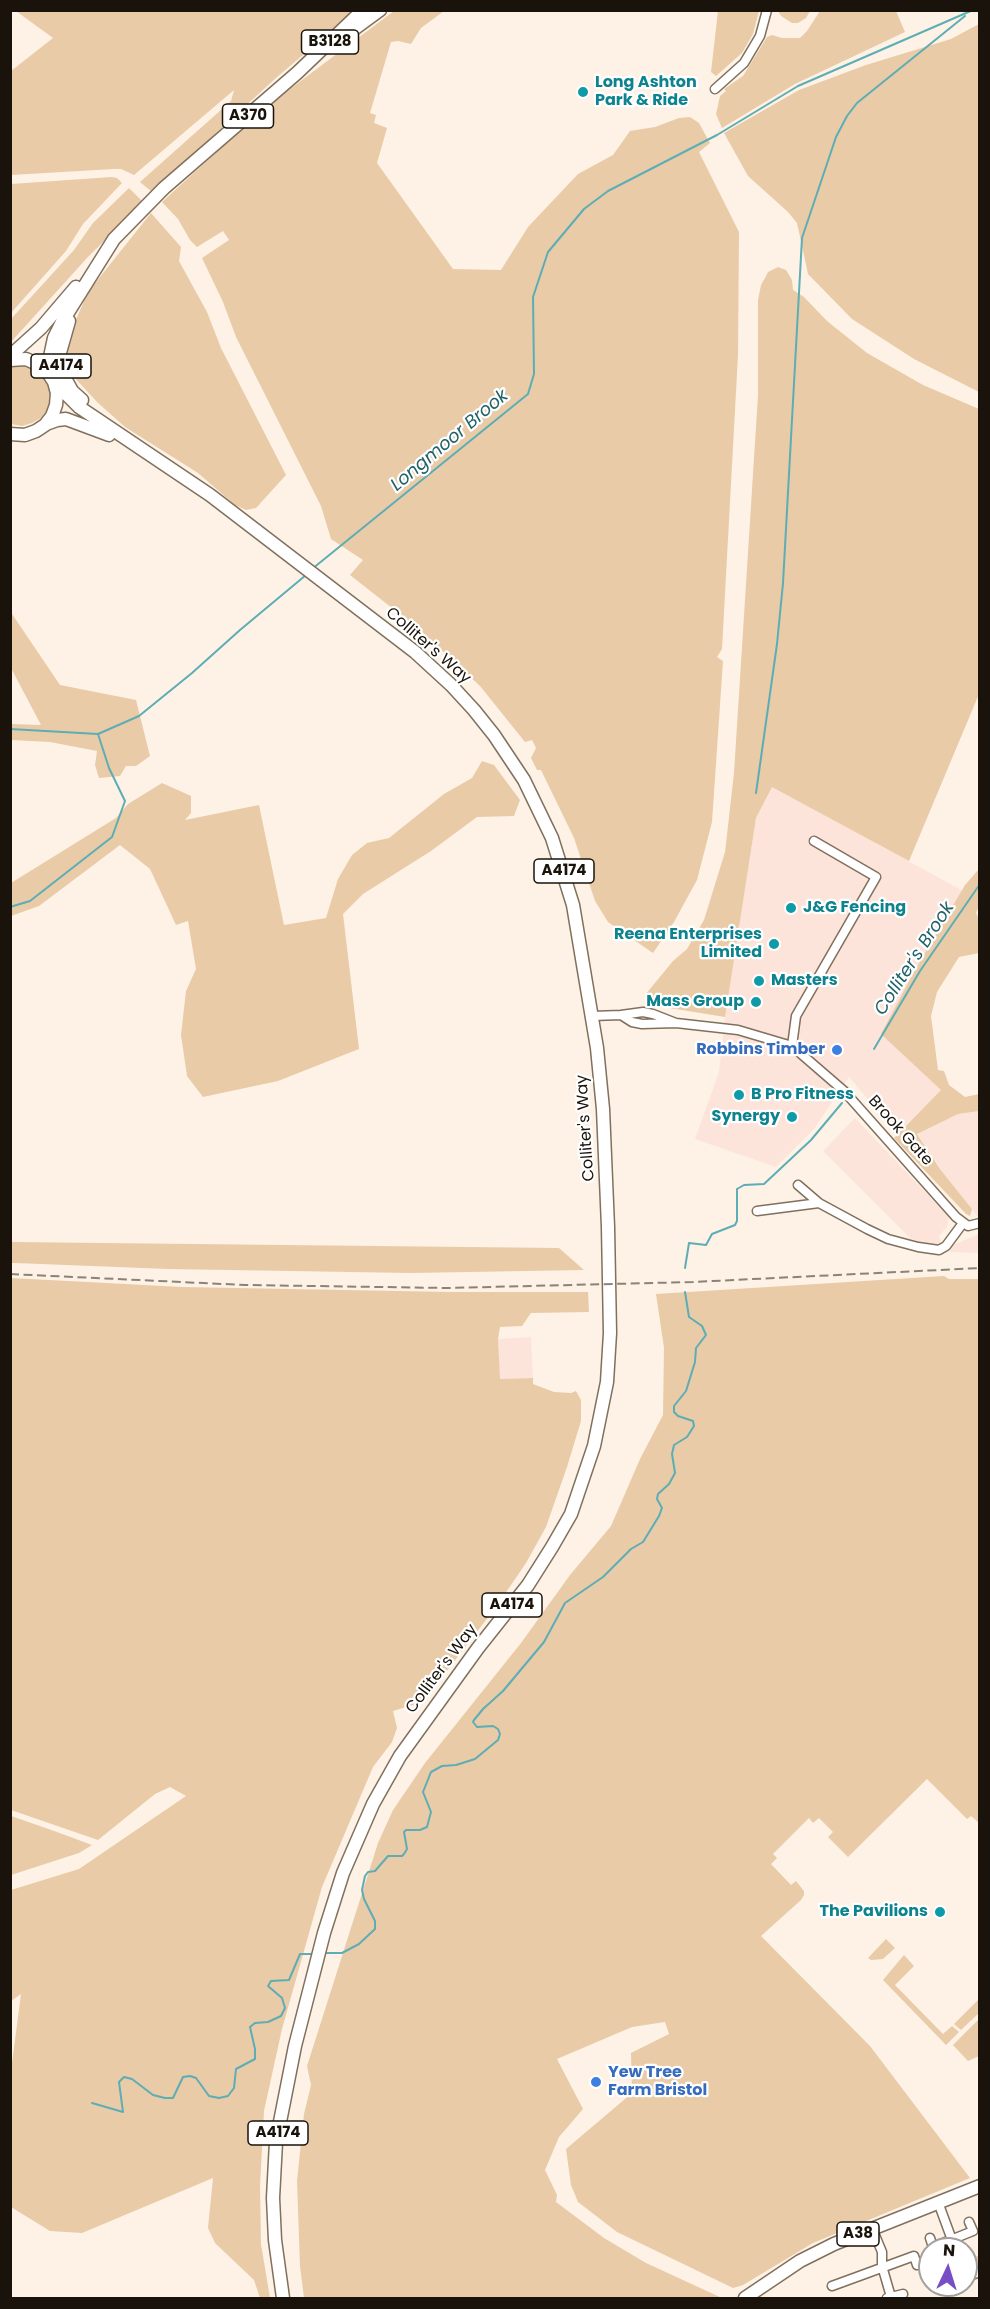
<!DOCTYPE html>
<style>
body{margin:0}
#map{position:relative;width:990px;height:2309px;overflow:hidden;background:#fdf2e5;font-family:Poppins,sans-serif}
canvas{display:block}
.frame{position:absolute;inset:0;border:12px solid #19130b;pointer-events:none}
.north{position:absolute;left:918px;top:2237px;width:60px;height:60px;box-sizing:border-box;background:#fff;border:2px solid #a3a19d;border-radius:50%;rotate:4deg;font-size:16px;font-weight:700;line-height:24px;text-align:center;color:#19130b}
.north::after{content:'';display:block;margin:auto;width:21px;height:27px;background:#774ec6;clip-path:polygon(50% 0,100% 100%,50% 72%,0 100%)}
</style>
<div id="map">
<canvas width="990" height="2309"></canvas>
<div class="frame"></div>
<div class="north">N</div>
</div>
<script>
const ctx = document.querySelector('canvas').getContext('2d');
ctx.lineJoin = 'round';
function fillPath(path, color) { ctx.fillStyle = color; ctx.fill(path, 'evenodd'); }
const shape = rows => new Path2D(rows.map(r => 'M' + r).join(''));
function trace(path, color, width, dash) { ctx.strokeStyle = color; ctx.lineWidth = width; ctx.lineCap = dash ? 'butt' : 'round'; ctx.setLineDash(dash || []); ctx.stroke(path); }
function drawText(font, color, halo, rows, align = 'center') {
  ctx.font = font + ' Poppins,sans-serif'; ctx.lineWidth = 4.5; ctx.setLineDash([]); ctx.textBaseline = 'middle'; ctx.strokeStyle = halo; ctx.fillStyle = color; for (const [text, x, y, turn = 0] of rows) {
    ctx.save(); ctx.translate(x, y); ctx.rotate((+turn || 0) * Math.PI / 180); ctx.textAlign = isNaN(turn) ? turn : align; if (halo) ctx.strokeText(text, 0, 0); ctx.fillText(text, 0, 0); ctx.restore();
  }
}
const industrial = shape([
 [772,786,963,891,915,970,942,1090,897,1133,849,1077,814,1129,776,1167,695,1139,719,1072,727,998,756,818],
 [979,1111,979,1218,940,1169,917,1133,958,1114],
 [855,1118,949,1217,947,1227,939,1236,941,1244,937,1248,918,1246,823,1151],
 [979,1234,979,1253,950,1252,953,1245],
 [531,1337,533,1378,499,1379,498,1339]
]);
const green = shape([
 [16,11,355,11,277,77,152,192,140,182,231,101,234,90,134,175,121,169,114,169,11,175,11,71,53,38],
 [394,11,444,11,421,28,411,44,398,41,391,42,370,113,376,115,374,123,387,128,377,163,453,269,501,270,528,227,578,174,613,155,630,131,655,127,679,118,690,117,699,123,710,143,699,152,739,232,738,355,722,649,717,657,723,661,712,822,697,880,674,922,653,953,608,922,595,901,574,838,541,770,537,770,531,758,536,748,532,740,525,742,480,686,420,630,350,575,363,560,331,539,321,506,236,337,223,302,202,258,229,240,223,231,197,247,190,240,178,219,162,202,266,107],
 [718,11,759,11,753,34,742,53,716,76,711,72],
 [778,11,810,11,806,18,798,23,792,23,781,16],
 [820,11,896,11,905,32,795,84,722,128,716,114,720,96,726,91,724,89,743,76,767,37,772,35,782,38,800,38,807,31],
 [979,24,979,392,914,359,852,319,808,274,797,223,788,212,748,176,724,133,799,90,866,65,951,39],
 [112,177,117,178,122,183,83,224,66,251,11,313,11,184],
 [129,188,143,202,87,258,11,342,11,319,74,250,93,223],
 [151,213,181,247,179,261,207,312,221,348,286,475,256,508,246,510,235,505,198,473,125,427,97,402,74,377,66,358,68,338,88,292],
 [778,267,786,270,792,280,793,290,804,297,827,321,867,353,923,385,979,409,979,694,909,861,772,787,756,818,725,1017,645,1004,645,995,673,961,687,949,704,920,725,852,734,773,758,395,758,300,761,285,765,278,768,272],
 [21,364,32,366,41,372,47,380,51,389,51,400,48,410,41,418,32,423,22,426,11,424,11,365],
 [10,611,60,685,136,700,150,756,136,766,126,766,120,776,99,778,95,765,97,751,50,742,11,740,11,724,41,725,11,668],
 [482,761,494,765,520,800,514,816,477,817,431,851,363,894,343,914,359,1049,278,1081,203,1097,187,1076,181,1035,186,991,196,969,188,921,176,925,150,869,120,845,39,906,11,916,11,883,116,818,128,804,162,783,191,796,191,813,185,820,259,805,284,925,326,918,338,879,352,855,367,843,389,838,444,794,472,778],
 [979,869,979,906,976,913,979,919,979,953,959,957,937,992,931,1016,938,1070,944,1071,949,1085,965,1097,979,1094,979,1111,958,1114,917,1134,940,1169,972,1209,970,1216,966,1214,894,1138,941,1090,881,1034,915,970,965,885],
 [11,1242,559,1248,584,1270,411,1273,168,1269,15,1263,11,1263],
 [944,1276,949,1279,979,1279,979,1818,978,1822,971,1816,967,1819,927,1779,848,1857,828,1837,833,1832,819,1818,813,1823,809,1818,773,1854,777,1858,771,1864,791,1885,796,1881,804,1891,804,1895,801,1900,761,1936,870,2046,970,2178,813,2243,743,2285,733,2288,617,2232,578,2202,571,2185,566,2149,632,2093,631,2053,669,2034,665,2022,632,2027,557,2059,583,2109,559,2137,545,2170,557,2195,556,2202,604,2238,646,2263,722,2298,304,2298,300,2266,297,2181,304,2114,311,2085,307,2066,378,1843,393,1810,425,1763,521,1643,570,1575,611,1526,640,1459,663,1415,664,1348,656,1294],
 [11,1278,182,1287,452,1292,588,1292,589,1312,531,1313,522,1326,500,1327,498,1339,500,1379,533,1378,533,1384,554,1392,571,1393,576,1391,581,1400,581,1421,567,1467,546,1527,526,1563,496,1607,442,1677,416,1704,393,1711,397,1728,392,1742,373,1767,322,1887,282,2029,264,2111,260,2186,261,2244,270,2298,260,2298,254,2280,215,2243,208,2228,213,2178,82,2233,50,2231,11,2207,10,2078,21,1994,11,2001,11,1890,79,1869,186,1796,170,1787,155,1794,98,1840,11,1810],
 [11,1816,57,1832,92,1845,79,1853,11,1875],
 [886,1939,895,1948,883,1959,871,1960,868,1958],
 [904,1955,914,1966,895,1985,943,2034,952,2026,959,2032,946,2045,883,1980],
 [979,1999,979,2013,961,2030,954,2024],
 [979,2019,979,2056,968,2061,953,2045],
 [979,2255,979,2269,966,2274,966,2262]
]);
const stream = shape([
 [312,569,528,394,534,374,533,297,548,252,584,209,608,191,717,135,798,86,973,10],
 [10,729,98,734],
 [756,793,777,644,783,583,802,238,836,137,847,116,857,103,965,16],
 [10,907,30,901,112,837,125,801,109,768,98,734,139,716,192,673,240,630,306,575],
 [874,1049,920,971,980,884],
 [685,1268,689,1243,706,1245,712,1234,735,1225,737,1221,737,1189,744,1185,764,1184,811,1140,842,1103],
 [325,1953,342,1953,359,1944,375,1929,375,1921,364,1899,362,1890,365,1876,368,1872,375,1871,388,1856,402,1856,404,1854,407,1849,404,1832,406,1830,420,1830,427,1827,431,1812,423,1792,431,1772,442,1766,456,1765,475,1759,498,1740,500,1734,498,1729,493,1726,477,1727,473,1722,474,1720,483,1709,503,1691,544,1642,565,1603,603,1577,631,1549,643,1542,659,1516,662,1508,657,1499,658,1494,669,1484,675,1473,672,1454,674,1445,687,1437,694,1426,693,1421,678,1416,674,1412,674,1406,686,1391,695,1362,696,1348,706,1335,702,1326,689,1317,685,1292],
 [92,2103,123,2112,119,2082,124,2077,132,2079,153,2095,165,2098,173,2098,183,2077,190,2076,196,2078,209,2096,219,2098,228,2096,234,2088,236,2069,255,2059,255,2049,250,2027,255,2023,268,2022,281,2016,285,2008,282,1998,268,1986,271,1981,289,1980,300,1954,313,1954]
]);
const minor = shape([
 [715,89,744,63,760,36,767,10],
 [592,1016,621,1015],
 [676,1023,653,1014,643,1012,621,1015,632,1022,642,1024,676,1023,738,1030,792,1046,844,1091,956,1217,968,1226,980,1223],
 [792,1046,796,1016,876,877,814,841],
 [798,1185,819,1203,867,1229,888,1239,918,1247,939,1250,946,1246,963,1223],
 [757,1211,819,1203],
 [938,2202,952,2240],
 [872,2228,882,2252,882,2266,891,2297],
 [930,2238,933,2247,973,2231,969,2222],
 [966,2277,980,2272],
 [954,2285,955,2290],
 [832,2286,914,2256,917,2265],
 [887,2298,903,2294]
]);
const highway = shape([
 [350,32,380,10],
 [69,321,59,356,62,373,72,391,82,400],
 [10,356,41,328,76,287],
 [10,360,26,359,37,364,47,371,54,382,57,393,56,405,52,416,45,425,36,431,25,435,10,434],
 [47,371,54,338,62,322,114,239,164,188,297,73,363,10],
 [54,382,79,407,210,495,415,652,451,685,474,710,494,735,524,780,552,838,573,905,597,1048,603,1109,608,1227,610,1333,607,1382,594,1446,571,1514,552,1547,528,1585,478,1648,400,1756,373,1804,343,1873,324,1933,295,2046,276,2142,273,2198,275,2240,283,2298],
 [46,424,57,420,66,419,109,435],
 [745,2298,800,2261,834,2244,980,2186]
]);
const rail = shape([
 [10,1274,245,1285,447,1288,693,1282,980,1268]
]);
const markers = [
 [583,92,6,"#0f9aa8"],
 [791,908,6,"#0f9aa8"],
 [774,944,6,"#0f9aa8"],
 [759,981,6,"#0f9aa8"],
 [756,1002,6,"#0f9aa8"],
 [837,1050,6,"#3f7fe0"],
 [739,1095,6,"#0f9aa8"],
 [792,1117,6,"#0f9aa8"],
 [940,1912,6,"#0f9aa8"],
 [596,2082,6,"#3f7fe0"]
];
const shields = [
 [330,42,57],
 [248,116,51],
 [61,366,60],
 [564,871,60],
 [512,1605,60],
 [278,2133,60],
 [858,2234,42]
];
const shieldNames = [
 ["B3128",330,42],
 ["A370",248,116],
 ["A4174",61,366],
 ["A4174",564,871],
 ["A4174",512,1605],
 ["A4174",278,2133],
 ["A38",858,2234]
];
const cultureNames = [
 ["Long Ashton",595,83],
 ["Park & Ride",595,101],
 ["J&G Fencing",803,908],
 ["Reena Enterprises",762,935,"right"],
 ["Limited",762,953,"right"],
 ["Masters",771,981],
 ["Mass Group",744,1002,"right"],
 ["B Pro Fitness",751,1095],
 ["Synergy",780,1117,"right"],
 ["The Pavilions",928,1912,"right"]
];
const streetNames = [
 ["Colliter's Way",428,646,41],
 ["Colliter's Way",586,1128,-94],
 ["Brook Gate",900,1131,48],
 ["Colliter's Way",442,1669,-53]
];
const shopNames = [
 ["Robbins Timber",825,1050],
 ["Yew Tree",608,2073,"left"],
 ["Farm Bristol",608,2091,"left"]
];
const waterNames = [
 ["Longmoor Brook",450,441,-40],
 ["Colliter's Brook",915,959,-57]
];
fillPath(industrial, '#fde4da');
fillPath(green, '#e9cba8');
trace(stream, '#5dadb5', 2);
trace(minor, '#80705d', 11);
trace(highway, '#80705d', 15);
trace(minor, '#fff', 8);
trace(highway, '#fff', 12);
trace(rail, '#8b8378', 2, [9, 4.5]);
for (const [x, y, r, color] of markers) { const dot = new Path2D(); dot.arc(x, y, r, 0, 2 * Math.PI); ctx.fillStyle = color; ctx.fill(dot); trace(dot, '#fff', 2); }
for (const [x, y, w] of shields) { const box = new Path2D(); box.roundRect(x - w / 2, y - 12, w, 24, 4.5); ctx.fillStyle = '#fff'; ctx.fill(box); trace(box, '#19130b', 1.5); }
drawText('bold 15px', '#19130b', null, shieldNames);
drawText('bold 16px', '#0d838f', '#fff', cultureNames, 'left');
drawText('16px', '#19130b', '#fff', streetNames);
drawText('bold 16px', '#366cbe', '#fff', shopNames, 'right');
drawText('italic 18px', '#1f6268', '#fff', waterNames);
</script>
